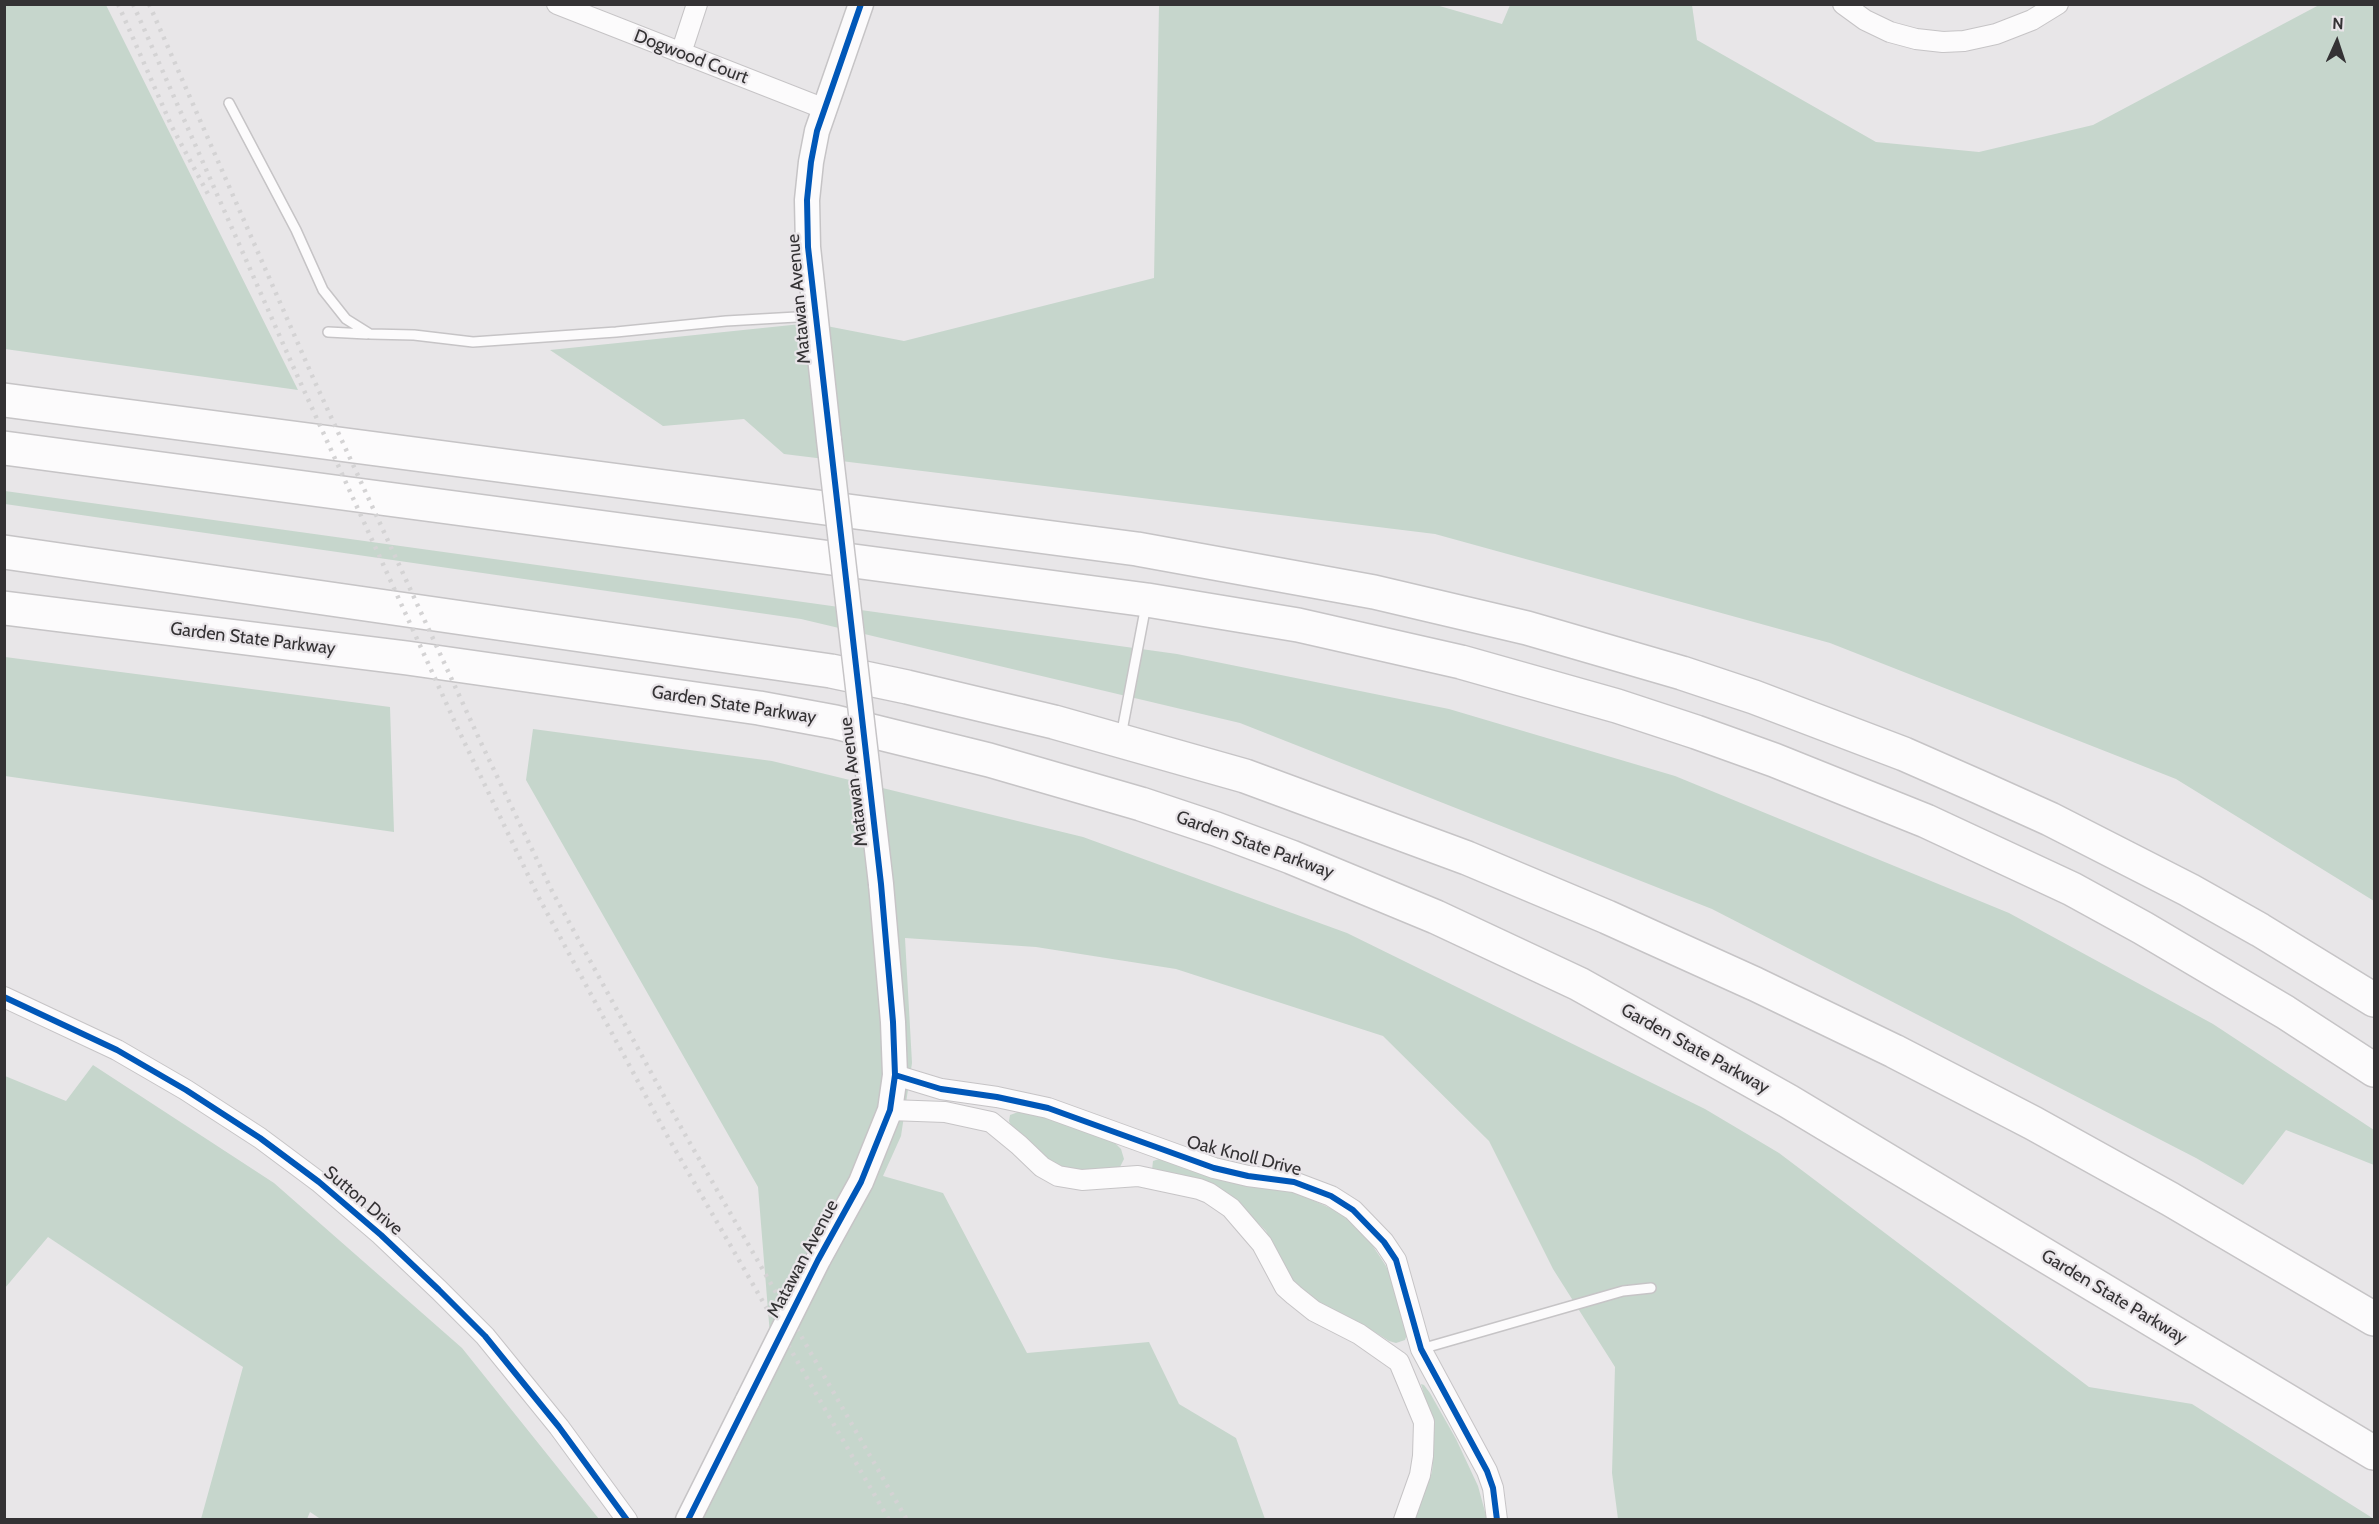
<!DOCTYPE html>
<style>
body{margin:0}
#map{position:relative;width:2379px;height:1524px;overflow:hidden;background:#e8e6e8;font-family:Cabin,sans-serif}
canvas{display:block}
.frame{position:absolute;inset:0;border:6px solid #343234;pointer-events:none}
.north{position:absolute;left:2307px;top:12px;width:60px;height:60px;-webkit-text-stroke:4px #e9e5e9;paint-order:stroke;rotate:3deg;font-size:16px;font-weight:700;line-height:24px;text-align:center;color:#343234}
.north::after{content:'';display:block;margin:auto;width:21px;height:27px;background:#343234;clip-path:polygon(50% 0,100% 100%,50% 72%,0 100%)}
</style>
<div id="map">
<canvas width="2379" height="1524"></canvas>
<div class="frame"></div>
<div class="north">N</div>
</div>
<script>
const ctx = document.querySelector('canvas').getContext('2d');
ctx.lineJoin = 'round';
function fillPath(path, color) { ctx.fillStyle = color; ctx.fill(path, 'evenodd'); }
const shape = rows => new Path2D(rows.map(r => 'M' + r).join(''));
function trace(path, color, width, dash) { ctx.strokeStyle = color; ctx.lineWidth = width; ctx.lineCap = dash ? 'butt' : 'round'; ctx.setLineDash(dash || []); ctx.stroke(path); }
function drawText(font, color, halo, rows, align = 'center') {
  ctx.font = font + ' Cabin,sans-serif'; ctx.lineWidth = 4.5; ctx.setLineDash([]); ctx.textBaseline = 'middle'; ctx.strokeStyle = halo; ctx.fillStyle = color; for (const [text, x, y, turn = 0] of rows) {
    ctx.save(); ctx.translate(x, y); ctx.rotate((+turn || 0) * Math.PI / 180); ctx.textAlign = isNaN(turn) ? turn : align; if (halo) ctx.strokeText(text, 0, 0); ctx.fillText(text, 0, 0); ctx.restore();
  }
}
const green = shape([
 [5,4,106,5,298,390,5,349],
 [1159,5,1436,5,1502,24,1510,5,1692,5,1697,40,1876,142,1979,152,2093,125,2319,5,2374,5,2374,901,2176,779,1830,643,1435,534,784,454,744,419,663,426,550,350,811,323,904,341,1154,278],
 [5,491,1177,654,1449,709,1675,776,2009,913,2213,1024,2374,1130,2374,1165,2286,1130,2243,1185,2196,1158,1712,909,1240,723,801,619,5,504],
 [5,657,390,707,394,832,5,776],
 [533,729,772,761,1083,837,1347,933,1705,1109,1779,1153,2089,1387,2192,1404,2374,1519,1618,1519,1612,1473,1615,1367,1553,1269,1489,1141,1383,1036,1176,969,1036,947,905,938,912,1063,901,1136,883,1176,943,1193,1027,1353,1149,1342,1179,1404,1236,1438,1265,1519,693,1519,770,1335,758,1187,526,780],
 [93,1065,274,1183,462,1348,599,1519,322,1520,310,1512,307,1519,201,1519,243,1367,48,1237,5,1288,5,1076,66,1101],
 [1021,1111,1055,1120,1115,1143,1121,1149,1124,1159,1120,1167,1115,1170,1096,1173,1054,1167,1012,1128,1009,1121,1010,1115],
 [1159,1159,1230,1182,1295,1192,1343,1214,1367,1237,1386,1266,1393,1281,1407,1335,1405,1340,1396,1343,1389,1341,1365,1326,1347,1318,1301,1293,1276,1253,1266,1231,1236,1201,1152,1170,1153,1161],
 [1421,1384,1424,1385,1430,1393,1456,1439,1478,1486,1487,1519,1414,1520,1432,1472,1433,1457,1431,1419]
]);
const service = shape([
 [229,103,296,230,323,290,346,319,370,334,414,335,473,342,616,332,726,321,814,316],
 [328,332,367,334],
 [1121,736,1146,605],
 [1421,1349,1623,1291,1651,1288]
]);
const minor = shape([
 [557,4,825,109],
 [1843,4,1865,20,1890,32,1916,39,1943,42,1964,41,1996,34,2032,20,2058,4],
 [681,53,697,4],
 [4,997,117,1050,186,1090,260,1138,319,1182,381,1235,439,1290,485,1336,559,1427,627,1520],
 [895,1075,941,1089,997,1097,1048,1108,1214,1168,1248,1176,1294,1182,1331,1196,1353,1210,1384,1242,1396,1260,1421,1349,1487,1471,1493,1488,1497,1520],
 [890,1110,945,1112,991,1122,1019,1145,1042,1167,1058,1176,1082,1180,1138,1176,1199,1189,1209,1193,1231,1208,1262,1244,1285,1287,1294,1295,1314,1311,1359,1334,1399,1362,1424,1422,1423,1456,1420,1475,1404,1520]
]);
const tertiary = shape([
 [829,440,808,247,807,200,811,162,817,131,861,4],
 [818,1260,861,1182,890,1110,895,1075,893,1022,881,884],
 [688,1520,748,1400]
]);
const motorway = shape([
 [4,400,1137,549,1374,592,1527,628,1682,673,1754,697,1904,754,1979,787,2050,819,2189,890,2260,930,2374,1000],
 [4,448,1147,600,1298,625,1461,662,1617,706,1696,732,1774,760,1926,821,2072,889,2143,928,2285,1012,2374,1070],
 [4,552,831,671,907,687,1054,722,1245,776,1467,858,1607,917,1755,984,1894,1051,2033,1123,2170,1199,2374,1319],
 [4,608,407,658,759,708,835,722,989,760,1141,804,1216,829,1291,857,1436,917,1579,984,1788,1101,2374,1453]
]);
const rail = shape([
 [118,4,172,127,208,194],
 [133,4,292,364,458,729,539,898,669,1139,889,1520],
 [149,4,314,380,482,745,552,891,683,1131,907,1520]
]);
const tertiaryBridge = shape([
 [829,440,881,884],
 [748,1400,818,1260]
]);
const cycleway = shape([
 [4,997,117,1050,186,1090,260,1138,319,1182,381,1235,439,1290,485,1336,559,1427,627,1520],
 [895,1075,941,1089,997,1097,1048,1108,1214,1168,1248,1176,1294,1182,1331,1196,1353,1210,1384,1242,1396,1260,1421,1349,1487,1471,1493,1488,1497,1520],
 [688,1520,818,1260,861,1182,890,1110,895,1075,893,1022,881,884,808,247,807,200,811,162,817,131,861,4]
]);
const streetNames = [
 ["Dogwood Court",691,57,21],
 ["Matawan Avenue",799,299,-95],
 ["Garden State Parkway",253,639,7],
 ["Garden State Parkway",734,705,9],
 ["Matawan Avenue",854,782,-97],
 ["Garden State Parkway",1255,845,20],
 ["Garden State Parkway",1695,1049,29],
 ["Oak Knoll Drive",1244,1156,14],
 ["Sutton Drive",363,1201,40],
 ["Matawan Avenue",803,1259,-62],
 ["Garden State Parkway",2114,1297,31]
];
fillPath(green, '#c6d6cc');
trace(service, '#c6c4c6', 12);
trace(minor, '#c6c4c6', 22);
trace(tertiary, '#c6c4c6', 27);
trace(motorway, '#c6c4c6', 36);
trace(service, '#fcfbfc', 9);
trace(minor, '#fcfbfc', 20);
trace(tertiary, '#fcfbfc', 24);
trace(motorway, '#fcfbfc', 33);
trace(rail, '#d4d3d4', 4.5, [3, 6]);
trace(tertiaryBridge, '#c6c4c6', 27, []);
trace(tertiaryBridge, '#fcfbfc', 24);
trace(cycleway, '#0057b8', 6);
drawText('18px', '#343234', '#e9e5e9', streetNames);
</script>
